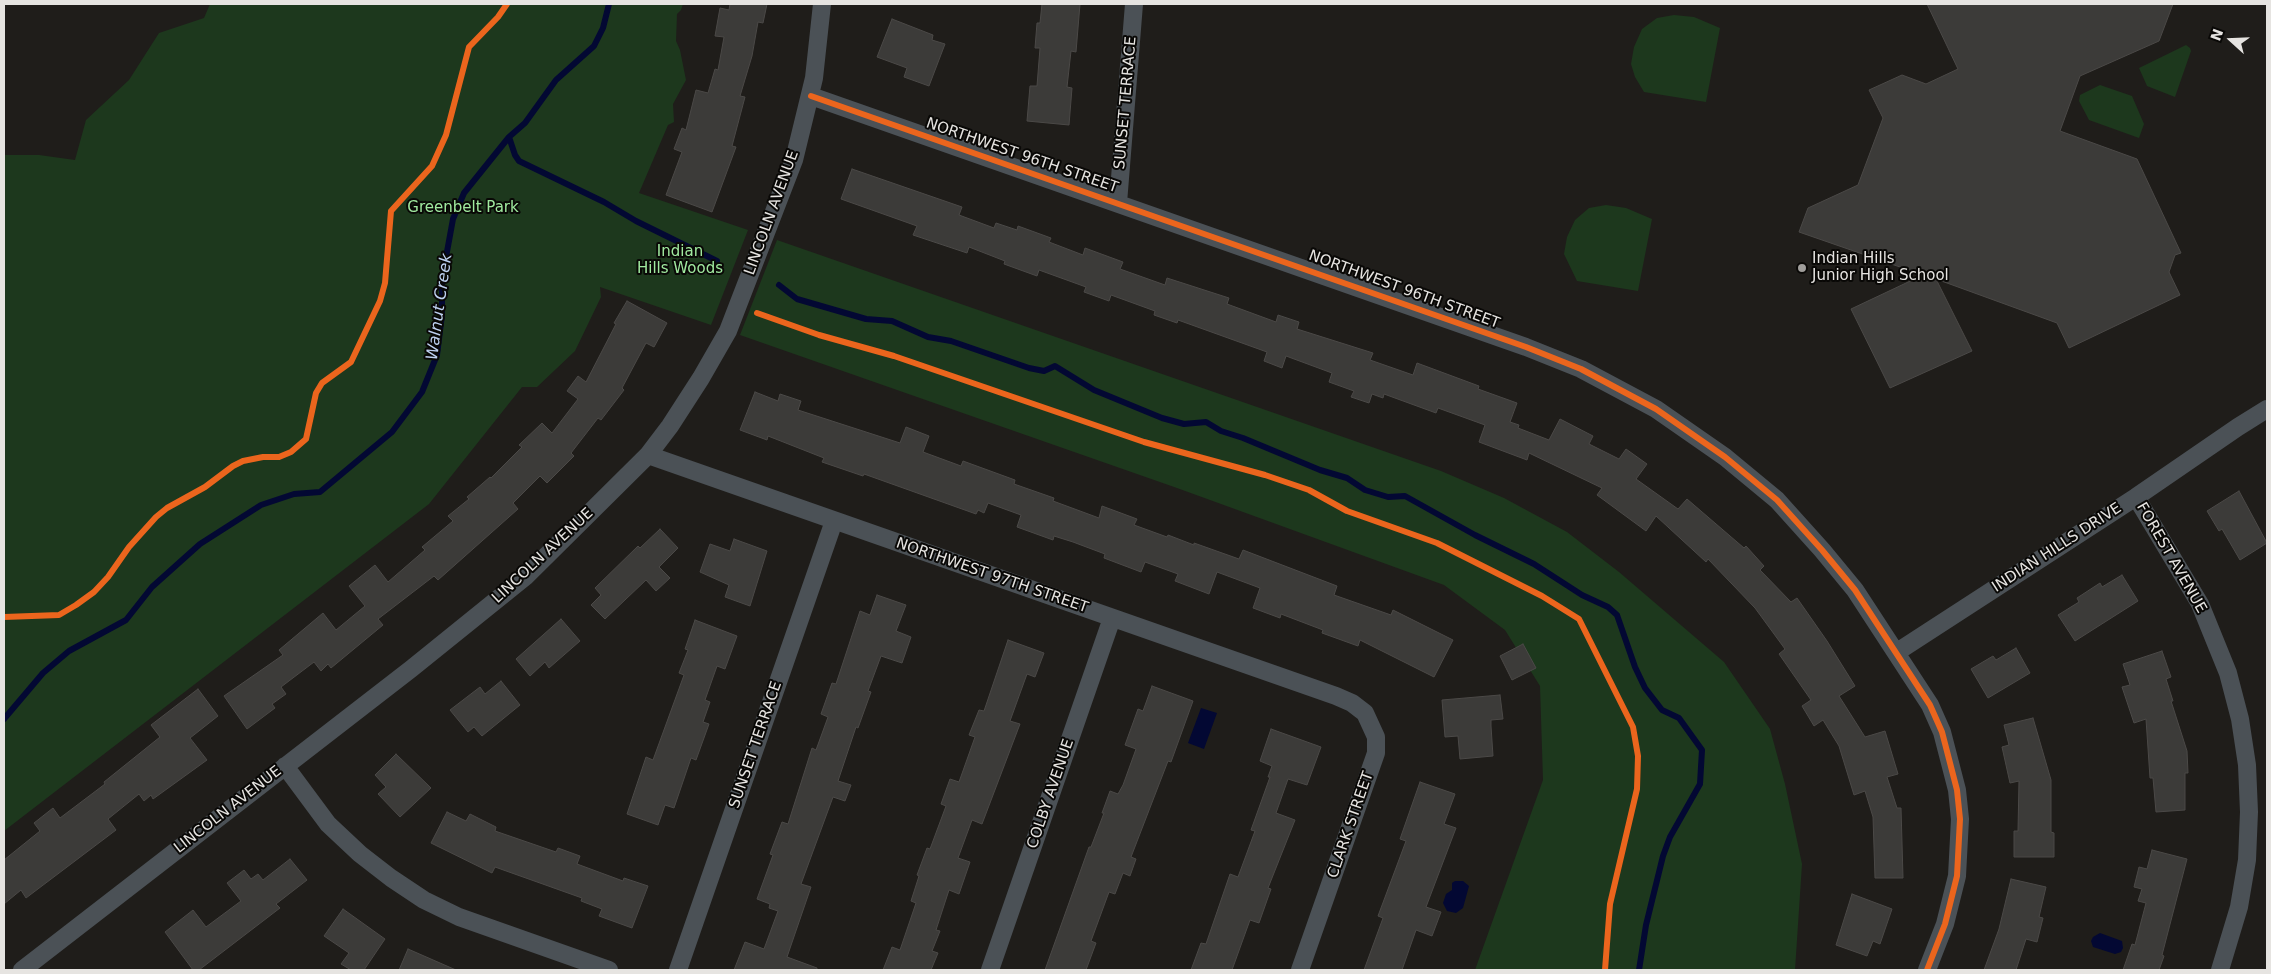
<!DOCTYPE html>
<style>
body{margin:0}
#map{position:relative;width:2271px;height:974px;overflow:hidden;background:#1f1d1a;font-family:"DejaVu Sans",sans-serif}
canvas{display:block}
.frame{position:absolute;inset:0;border:5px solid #e6e4e1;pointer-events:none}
.north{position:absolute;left:2206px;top:15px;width:50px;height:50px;-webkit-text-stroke:4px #090806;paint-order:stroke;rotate:290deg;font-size:14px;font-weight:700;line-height:20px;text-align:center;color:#e6e4e1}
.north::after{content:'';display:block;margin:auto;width:18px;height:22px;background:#e6e4e1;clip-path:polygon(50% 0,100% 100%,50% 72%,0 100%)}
</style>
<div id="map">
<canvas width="2271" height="974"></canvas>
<div class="frame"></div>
<div class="north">N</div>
</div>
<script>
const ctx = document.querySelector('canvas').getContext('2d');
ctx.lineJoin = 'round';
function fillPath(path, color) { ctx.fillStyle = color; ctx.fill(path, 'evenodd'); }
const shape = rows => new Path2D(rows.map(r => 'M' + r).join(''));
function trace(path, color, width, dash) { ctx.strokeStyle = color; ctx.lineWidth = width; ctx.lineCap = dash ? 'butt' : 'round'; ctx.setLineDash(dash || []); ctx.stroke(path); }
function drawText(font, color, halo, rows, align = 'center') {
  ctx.font = font + ' "DejaVu Sans",sans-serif'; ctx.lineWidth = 4; ctx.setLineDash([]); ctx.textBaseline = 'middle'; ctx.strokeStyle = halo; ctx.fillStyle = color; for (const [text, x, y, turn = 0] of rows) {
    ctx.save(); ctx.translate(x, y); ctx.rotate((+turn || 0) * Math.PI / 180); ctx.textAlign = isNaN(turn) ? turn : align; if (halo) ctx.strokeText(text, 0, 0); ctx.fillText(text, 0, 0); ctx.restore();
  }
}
const green = shape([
 [210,4,683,4,681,10,677,14,676,41,680,50,686,80,673,104,674,122,668,125,639,193,748,230,711,325,600,287,601,297,575,351,537,387,522,387,429,504,4,831,4,155,39,155,75,160,86,120,129,80,159,33,204,18],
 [1674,15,1694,17,1720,28,1706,102,1644,92,1635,77,1631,64,1634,47,1642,29,1657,18],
 [2186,45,2190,48,2191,51,2175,97,2147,86,2139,68],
 [2100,85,2132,96,2144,124,2139,138,2089,120,2079,101,2080,95],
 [1606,205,1626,208,1652,219,1638,291,1577,281,1564,254,1567,237,1575,220,1589,208],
 [777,240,1441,471,1504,498,1567,532,1619,572,1724,662,1770,729,1785,784,1802,864,1795,970,1475,970,1543,780,1540,686,1505,630,1444,585,1177,488,740,335]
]);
const water = shape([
 [1201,708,1217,713,1204,749,1188,743],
 [1455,881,1463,881,1469,886,1463,908,1456,913,1447,911,1443,903,1446,894,1452,890,1452,883],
 [2100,933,2122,941,2123,948,2121,952,2115,954,2093,947,2091,941,2093,937]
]);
const stream = shape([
 [509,137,515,155,519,161,604,202,636,221,717,261],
 [779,285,797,299,866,319,892,321,928,337,951,341,1029,368,1044,371,1055,366,1094,390,1162,418,1184,424,1206,422,1221,431,1243,438,1320,470,1347,478,1365,490,1388,497,1405,496,1475,535,1534,564,1582,595,1608,607,1617,615,1635,667,1645,688,1662,710,1679,718,1702,750,1700,784,1670,837,1663,856,1646,925,1639,970],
 [4,719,43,673,69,651,126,620,152,587,200,544,261,505,294,494,320,492,392,432,422,392,437,355,442,315,442,279,453,219,464,193,509,137,525,123,556,80,594,46,603,28,609,4]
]);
const building = shape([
 [730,4,767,4,763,23,758,22,752,56,740,96,745,97,732,146,736,147,712,212,666,195,682,152,674,149,682,128,686,130,696,90,708,93,715,69,718,70,724,37,715,36,720,8,729,10,730,4],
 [1042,4,1080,4,1076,52,1071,51,1067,87,1072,88,1069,125,1027,121,1030,86,1037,86,1040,48,1035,48,1037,23,1040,23,1042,4],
 [1927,4,2173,4,2159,41,2080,76,2060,131,2137,159,2181,253,2175,255,2169,272,2180,295,2069,348,2057,323,1936,279,1972,351,1890,388,1851,309,1923,275,1799,232,1808,208,1858,185,1883,118,1869,90,1902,75,1926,84,1958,69,1927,4],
 [892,19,933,35,932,40,945,44,929,86,904,77,907,68,877,57,892,19],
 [852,169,962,207,959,215,994,228,996,223,1017,230,1018,226,1051,238,1049,242,1083,255,1085,248,1123,262,1120,269,1165,285,1167,278,1229,298,1227,304,1276,322,1278,315,1299,322,1297,329,1373,353,1370,360,1413,375,1417,363,1479,386,1478,389,1517,403,1510,422,1519,425,1518,428,1549,440,1560,419,1593,436,1589,444,1619,459,1626,449,1647,464,1636,479,1678,509,1687,499,1744,548,1746,546,1764,566,1760,570,1791,602,1797,598,1827,641,1855,686,1839,696,1865,737,1885,731,1898,774,1887,777,1897,808,1901,808,1903,878,1875,878,1873,817,1865,791,1854,795,1839,746,1823,720,1814,726,1802,706,1811,700,1779,654,1785,649,1755,608,1708,559,1706,562,1656,516,1646,531,1597,495,1602,488,1529,453,1527,460,1479,442,1485,425,1438,408,1436,413,1384,394,1383,398,1372,394,1369,403,1351,397,1354,391,1329,382,1332,373,1286,356,1282,368,1264,361,1267,352,1178,320,1177,323,1154,315,1155,311,1111,295,1109,301,1084,292,1086,287,1039,270,1037,276,1004,264,1005,261,969,247,967,253,913,235,917,226,841,199,852,169],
 [627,301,667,323,654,347,646,343,622,388,624,390,601,420,598,418,571,453,574,456,547,483,540,476,513,503,518,509,438,580,434,576,378,619,383,625,331,668,328,664,321,671,314,662,281,687,286,694,272,704,275,708,247,729,224,696,283,655,279,650,323,613,336,630,365,606,349,586,375,565,388,582,425,550,422,547,453,521,448,516,469,499,467,497,490,477,491,478,522,447,519,445,542,423,552,433,578,399,567,391,578,376,586,382,616,324,614,323,627,301],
 [755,392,778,401,780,394,801,401,798,410,900,443,906,427,929,436,923,452,961,466,963,461,1015,480,1014,484,1054,498,1053,501,1099,518,1102,506,1137,519,1134,525,1167,537,1168,535,1194,545,1194,543,1239,559,1243,550,1337,586,1334,595,1391,615,1393,610,1453,640,1434,677,1360,640,1358,646,1322,633,1323,630,1281,614,1280,618,1253,608,1260,588,1217,572,1209,594,1175,581,1178,574,1145,562,1141,572,1104,558,1105,554,1073,542,1054,536,1053,540,1017,527,1021,515,988,503,984,513,978,510,976,514,864,474,863,476,822,462,824,458,768,436,767,440,740,430,755,392],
 [2239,491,2267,543,2240,560,2222,529,2219,531,2207,511,2239,491],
 [660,529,678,548,659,567,670,578,656,591,646,580,605,619,591,605,601,595,595,588,638,546,640,548,660,529],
 [734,539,767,551,750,606,725,597,729,585,700,572,710,544,730,551,734,539],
 [2122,575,2138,601,2075,641,2058,615,2079,602,2077,598,2100,583,2102,587,2122,575],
 [877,595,906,605,896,631,911,637,902,663,881,656,868,691,871,692,858,728,856,727,838,781,851,785,845,801,833,797,801,884,811,887,787,957,817,968,817,970,734,970,745,942,764,949,778,911,769,908,770,904,757,899,773,855,770,854,782,822,788,824,812,748,816,750,828,717,821,714,832,683,836,684,860,611,870,615,877,595],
 [561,619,580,641,549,668,545,662,530,676,516,659,561,619],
 [695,620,737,636,725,669,717,666,705,700,710,702,703,722,709,724,696,760,691,758,674,808,665,805,658,825,627,814,646,757,653,760,684,675,679,673,688,650,685,649,695,620],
 [1008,640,1044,653,1035,677,1027,674,1010,721,1020,724,982,824,972,820,958,858,970,862,959,894,949,890,936,930,940,931,932,951,938,953,931,970,883,970,892,947,900,950,916,903,911,901,919,876,917,875,927,848,930,849,946,806,941,804,950,779,959,782,975,737,969,735,979,710,984,711,1008,640],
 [1523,644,1536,668,1512,680,1500,656,1523,644],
 [2016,648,2030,673,1988,698,1971,669,1993,656,1996,660,2016,648],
 [2162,651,2171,677,2166,679,2173,701,2171,701,2187,751,2188,773,2185,773,2185,810,2156,812,2153,778,2150,778,2146,719,2134,723,2122,687,2130,685,2123,664,2162,651],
 [501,681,520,705,482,736,474,727,468,732,450,710,480,687,485,694,501,681],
 [1152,686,1193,701,1171,762,1168,761,1131,857,1136,859,1130,876,1123,873,1115,894,1109,892,1091,941,1096,943,1086,970,1045,970,1089,847,1091,847,1104,813,1102,813,1110,791,1118,794,1123,785,1136,749,1125,745,1138,709,1143,711,1152,686],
 [198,689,218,716,190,738,207,760,153,799,151,795,144,801,139,794,108,819,116,830,26,898,21,890,4,904,4,860,40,831,34,823,53,808,60,818,105,784,104,782,160,737,151,725,198,689],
 [1500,695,1503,719,1491,720,1491,726,1493,756,1460,759,1458,736,1445,737,1442,700,1500,695],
 [2033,718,2051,780,2051,832,2054,833,2054,857,2014,857,2014,831,2018,831,2019,781,2010,783,2002,747,2009,745,2004,725,2033,718],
 [1271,729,1321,747,1307,785,1288,779,1276,813,1295,820,1268,888,1271,889,1259,923,1250,920,1232,970,1191,970,1201,943,1206,944,1230,874,1238,877,1255,831,1251,830,1270,777,1268,777,1272,766,1260,761,1271,729],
 [396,754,431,788,400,817,378,794,386,787,375,775,396,754],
 [1420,782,1455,794,1444,824,1456,828,1426,907,1441,912,1432,936,1416,930,1402,970,1364,970,1383,918,1378,916,1406,841,1400,839,1420,782],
 [447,812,466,821,470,814,496,827,495,831,556,852,558,848,580,856,577,864,623,881,624,878,648,886,632,928,599,916,602,909,581,901,582,898,495,867,492,873,431,843,447,812],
 [2152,850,2187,859,2162,955,2164,956,2159,970,2123,970,2132,944,2135,945,2146,903,2138,901,2142,889,2134,887,2139,867,2147,869,2152,850],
 [290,859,307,880,276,904,280,908,199,970,193,970,165,932,193,910,206,927,241,901,227,883,244,870,251,879,258,874,263,880,290,859],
 [2011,879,2046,887,2039,917,2043,918,2037,942,2026,939,2016,970,1984,970,1999,929,2011,879],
 [1852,894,1892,909,1880,944,1873,941,1867,956,1836,945,1852,894],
 [343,909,385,939,364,970,351,970,341,964,349,953,324,936,343,909],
 [408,949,456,970,399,970,408,949]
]);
const minor = shape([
 [811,96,1526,347,1581,369,1656,409,1725,457,1777,500,1822,550,1855,590,1930,705,1942,732,1957,790,1960,819,1957,876,1945,924,1927,970],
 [1118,203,1134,4],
 [648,455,1336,696,1352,703,1365,713,1376,737,1376,753,1300,970],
 [2136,497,2200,604,2228,673,2240,719,2247,765,2249,812,2247,860,2239,907,2220,970],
 [1897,652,2136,497,2238,427,2267,409],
 [285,766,328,824,360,854,391,878,424,900,459,917,609,970],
 [22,970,411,669,525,577,648,455,670,426,701,378,728,331,738,305,794,160,814,78,822,4],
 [678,970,834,521],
 [990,970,1112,618]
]);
const cycleway = shape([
 [811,96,1526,347,1581,369,1656,409,1725,457,1777,500,1822,550,1855,590,1930,705,1942,732,1957,790,1960,819,1957,876,1945,924,1927,970],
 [757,313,819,335,894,356,1144,442,1265,475,1309,490,1347,511,1437,543,1542,596,1579,619,1633,727,1638,756,1637,789,1610,904,1605,970],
 [4,617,59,615,76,605,94,592,108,577,129,547,156,517,167,508,205,487,233,466,243,461,263,457,279,457,291,452,306,439,316,393,322,383,351,362,380,301,385,283,391,211,432,166,446,135,469,47,498,17,507,4]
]);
const markers = [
 [1802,268,5,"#a09e9b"]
];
const streetNames = [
 ["SUNSET TERRACE",1126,103,-85],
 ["NORTHWEST 96TH STREET",1022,156,19],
 ["LINCOLN AVENUE",772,213,-70],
 ["NORTHWEST 96TH STREET",1404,290,20],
 ["INDIAN HILLS DRIVE",2057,548,-33],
 ["LINCOLN AVENUE",543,556,-43],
 ["FOREST AVENUE",2171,558,60],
 ["NORTHWEST 97TH STREET",992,576,19],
 ["SUNSET TERRACE",756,745,-71],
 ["COLBY AVENUE",1051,794,-71],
 ["LINCOLN AVENUE",228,810,-38],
 ["CLARK STREET",1351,825,-71]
];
const parkNames = [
 ["Greenbelt Park",463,208],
 ["Indian",680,252],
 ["Hills Woods",680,269]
];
const poiNames = [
 ["Indian Hills",1812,259],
 ["Junior High School",1812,276]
];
const waterNames = [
 ["Walnut Creek",440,307,-82]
];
fillPath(green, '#1d381d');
fillPath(water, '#030833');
trace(stream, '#030833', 6);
fillPath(building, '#3c3b39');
trace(building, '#4b4947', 1);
trace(minor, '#4b5156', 18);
trace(cycleway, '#eb651d', 6);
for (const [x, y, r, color] of markers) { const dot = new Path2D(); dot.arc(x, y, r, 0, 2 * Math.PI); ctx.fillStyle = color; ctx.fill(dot); trace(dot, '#090806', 2); }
drawText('15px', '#e6e4e1', '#090806', streetNames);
drawText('15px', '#a0e99f', '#090806', parkNames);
drawText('15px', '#e6e4e1', '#090806', poiNames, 'left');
drawText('italic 16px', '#bed1f1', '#090806', waterNames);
</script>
